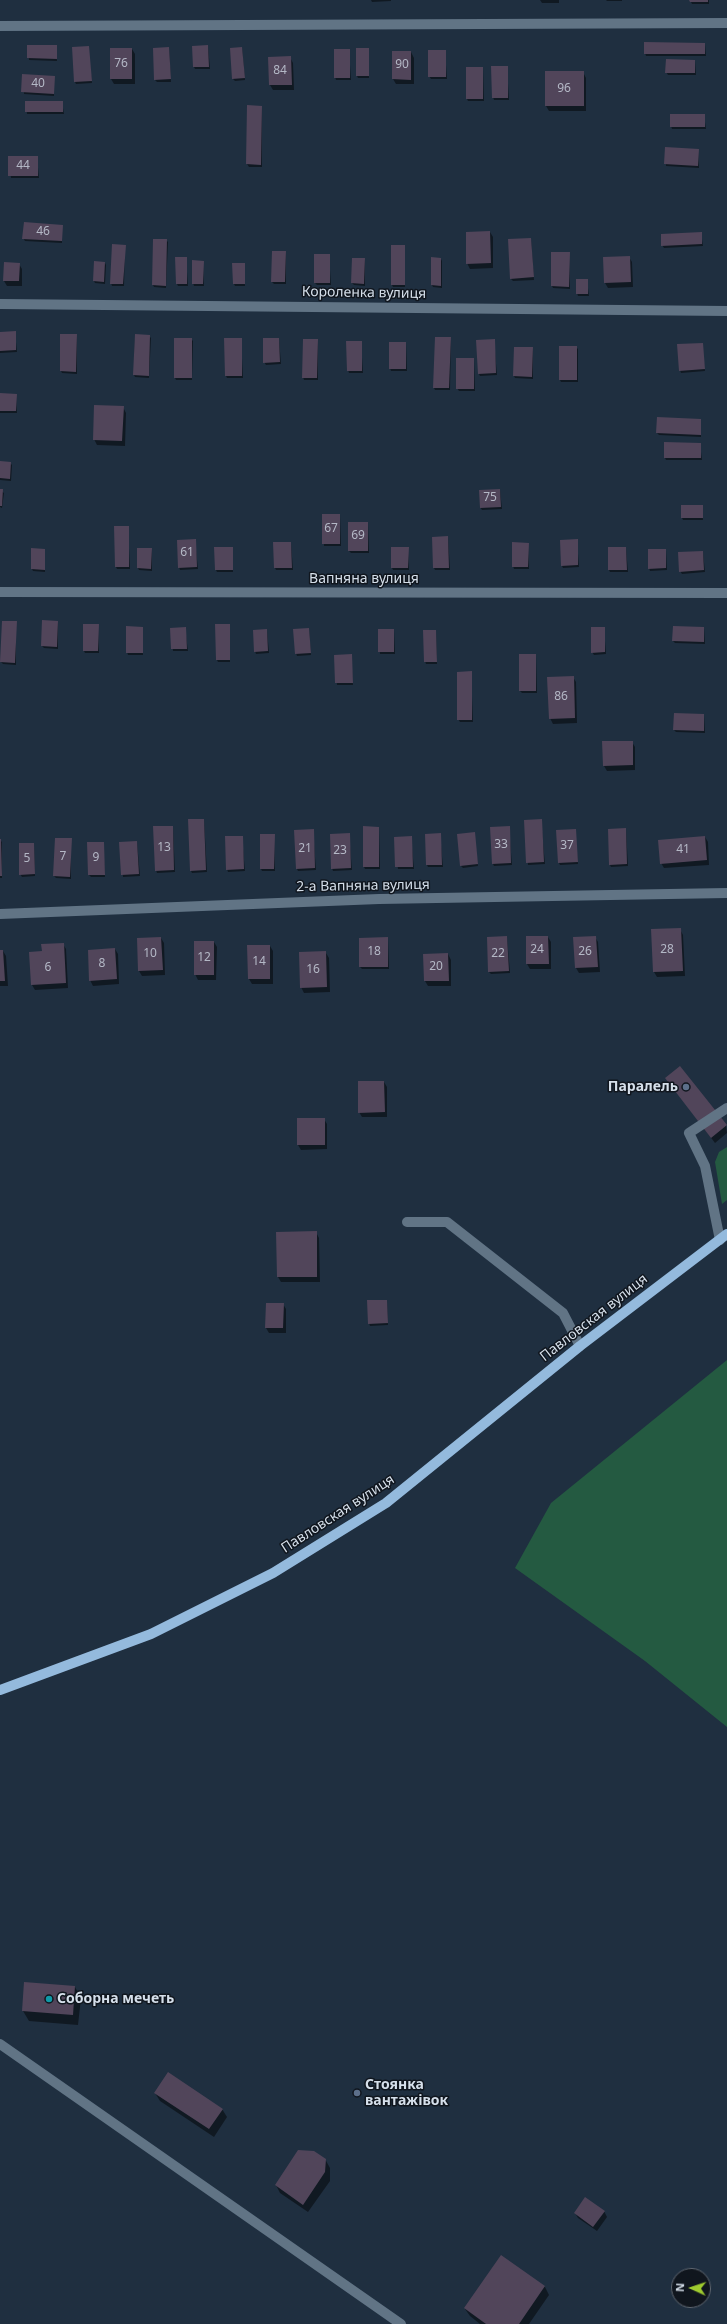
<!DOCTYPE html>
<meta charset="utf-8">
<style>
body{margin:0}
#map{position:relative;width:727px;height:2324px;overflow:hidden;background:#1f2f40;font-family:"Noto Sans",sans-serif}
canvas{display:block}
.north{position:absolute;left:671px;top:2268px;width:40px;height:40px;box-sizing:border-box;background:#10161e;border:1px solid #5f6670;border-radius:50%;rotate:273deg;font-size:11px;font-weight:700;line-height:16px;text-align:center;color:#d5dfea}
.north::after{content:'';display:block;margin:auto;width:14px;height:18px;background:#9eca2f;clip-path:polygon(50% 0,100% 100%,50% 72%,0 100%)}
</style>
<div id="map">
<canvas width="727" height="2324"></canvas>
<div class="north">N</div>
</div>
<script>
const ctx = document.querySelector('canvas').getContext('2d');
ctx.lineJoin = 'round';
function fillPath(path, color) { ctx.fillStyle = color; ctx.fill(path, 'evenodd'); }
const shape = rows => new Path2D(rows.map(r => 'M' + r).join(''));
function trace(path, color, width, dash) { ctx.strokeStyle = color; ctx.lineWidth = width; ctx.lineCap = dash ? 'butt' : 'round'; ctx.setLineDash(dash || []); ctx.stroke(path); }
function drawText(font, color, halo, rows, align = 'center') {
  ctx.font = font + ' "Noto Sans",sans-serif'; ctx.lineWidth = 3; ctx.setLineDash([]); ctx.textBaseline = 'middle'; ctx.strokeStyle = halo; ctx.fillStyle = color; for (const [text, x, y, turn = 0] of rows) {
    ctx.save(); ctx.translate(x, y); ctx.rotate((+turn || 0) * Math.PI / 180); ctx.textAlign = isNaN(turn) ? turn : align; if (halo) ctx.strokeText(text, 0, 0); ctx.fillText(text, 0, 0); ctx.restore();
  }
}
const green = shape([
 [727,1147,727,1200,722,1204,715,1162,719,1152],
 [727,1360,727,1727,645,1661,515,1568,551,1503]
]);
const shadow = shape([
 [371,0,391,0,391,1,372,2],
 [540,0,559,0,559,3,542,3],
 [606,0,622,0,622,1,607,1],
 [690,0,709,0,709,4,692,4],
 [705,44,706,56,646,56,645,53],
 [28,46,56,46,57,61,29,60],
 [208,46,210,69,195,69,194,67],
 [88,47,92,83,76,84,75,82],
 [169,48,171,82,157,82,155,80],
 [242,48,245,80,235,81,233,79],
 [132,49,135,54,135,84,114,84,111,79],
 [368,49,369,78,358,78,357,76],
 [349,50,351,80,336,80,335,77],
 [445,51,447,79,431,79,429,76],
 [393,52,411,52,414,58,414,84,396,84,393,79],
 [290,57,293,63,294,90,273,90,270,85,269,58],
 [695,61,696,75,668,75,666,72],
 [507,67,509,100,494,100,493,97],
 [483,68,484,101,468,101,467,99],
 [546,72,583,72,586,78,586,111,549,111,546,106],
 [23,75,54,77,54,96,24,94],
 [26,102,62,102,64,114,27,114],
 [248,106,261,107,262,109,262,167,249,167,247,164],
 [704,115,706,129,672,129,671,126],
 [665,148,698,150,699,168,666,166],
 [9,157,37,157,39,178,11,178],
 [62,226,62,243,25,241,23,238],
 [490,232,493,237,493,268,470,269,467,263],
 [701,233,703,246,664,248,662,245],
 [531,239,534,280,513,281,511,279],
 [154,240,166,240,168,242,166,288,154,287,153,285],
 [125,246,124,286,112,286,111,283],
 [404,246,405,287,393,287,392,285],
 [286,252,286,284,274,284,272,282],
 [569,253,570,289,553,288,552,286],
 [329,255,331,285,317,285,315,283],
 [629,257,632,262,633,287,608,288,605,283],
 [186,258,188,286,178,286,177,284],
 [432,258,441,259,442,261,442,288,433,287,432,285],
 [365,259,365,286,354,285,352,283],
 [203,262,204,286,194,286,193,283],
 [95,263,105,263,106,265,105,284,95,283,94,281],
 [19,264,22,269,22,286,7,286,4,281],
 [244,264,245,286,235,286,234,284],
 [587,280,589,296,578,296,577,293],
 [15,332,17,352,0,353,0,333],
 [61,335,76,335,77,337,77,374,62,373,61,371],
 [135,335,149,336,151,338,149,378,135,377,134,375],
 [451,338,450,390,435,390,434,388],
 [175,339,191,339,193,341,192,380,176,380,175,378],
 [241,339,243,378,227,378,226,376],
 [279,339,281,364,266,365,264,362],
 [318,340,318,380,304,380,303,377],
 [494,340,497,375,480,376,479,374],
 [361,342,363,373,349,373,348,370],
 [406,343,407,371,391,371,390,368],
 [702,344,705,371,681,373,680,370],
 [560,347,576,347,578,349,578,382,561,382,560,380],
 [533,348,533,379,515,378,514,376],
 [474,359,475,391,459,391,457,388],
 [0,394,16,395,17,413,0,413],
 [123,407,126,413,125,446,97,445,94,439],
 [701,420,701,437,659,435,657,433],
 [700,444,702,460,666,460,665,458],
 [0,462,10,463,12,465,11,481,0,480],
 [0,490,4,493,2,508,0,507],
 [500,490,502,509,482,510,480,507],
 [702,506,703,520,683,520,682,518],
 [323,515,340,515,341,546,324,546],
 [368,523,369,553,351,553,349,551],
 [128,527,130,569,117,569,116,567],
 [448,537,450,570,435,570,434,568],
 [195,540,198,569,180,570,179,567],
 [577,540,579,567,563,568,562,566],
 [291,543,293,570,276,570,275,568],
 [528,544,529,569,514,569,513,566],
 [232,548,233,572,217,572,216,570],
 [408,548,409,570,393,570,392,568],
 [626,548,628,572,610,572,609,570],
 [152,549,152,571,139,570,138,568],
 [45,550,45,572,33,571,32,569],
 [666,550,667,570,650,571,649,568],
 [703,552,705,572,682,574,680,571],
 [16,622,16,665,3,664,1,662],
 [58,622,58,649,44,648,42,646],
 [98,625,99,653,85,653,84,651],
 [229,625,230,662,218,662,217,660],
 [142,628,143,655,128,655,127,652],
 [185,628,188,651,173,651,171,629],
 [604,628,606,654,594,655,592,652],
 [704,628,705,644,675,643,673,641],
 [309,629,311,655,297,656,296,653],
 [267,630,269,653,256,654,255,651],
 [379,630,394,630,395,654,380,654],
 [436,631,437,664,426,664,425,661],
 [351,655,353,685,337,685,335,656],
 [536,655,537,693,522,693,520,691],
 [471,672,473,722,460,722,458,719],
 [573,677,576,682,577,723,553,724,550,718],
 [704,715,705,733,676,732,674,730],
 [632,742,635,747,635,770,607,771,604,766],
 [204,820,207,872,192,873,191,871],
 [541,820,545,864,528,865,525,821],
 [173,827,175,872,157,873,156,870],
 [509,827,512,865,494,866,493,864],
 [379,828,380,869,365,869,364,867],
 [626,829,628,866,611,867,610,865],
 [313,830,316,870,298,871,297,869],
 [575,830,578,864,560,865,559,863],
 [474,833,478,866,463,868,461,866],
 [349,834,352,870,333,871,332,868],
 [440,834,443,867,428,867,427,865],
 [274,835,275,871,262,871,261,869],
 [242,837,245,871,228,872,227,869],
 [411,837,414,869,398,869,395,838],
 [705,837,708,842,709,865,664,868,661,863],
 [71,839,71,879,56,878,54,876],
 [0,840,2,842,2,878,0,878],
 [137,842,140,876,123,877,120,843],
 [103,843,105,877,91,877,89,875],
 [34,844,35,876,22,877,20,874],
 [680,929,683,935,685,976,657,977,654,972,652,930],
 [507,937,510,973,491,974,489,972],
 [527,937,548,937,551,942,551,969,530,969,527,964],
 [595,937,598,942,600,972,579,973,576,968,575,938],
 [161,938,164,943,165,975,142,976,139,971],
 [388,938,389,969,362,969,360,967],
 [214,942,217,947,216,980,198,980,195,974],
 [63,944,66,949,68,988,35,990,32,985,43,952],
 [270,946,273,951,273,984,252,984,249,979],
 [115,949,118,954,119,984,93,986,90,980],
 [0,951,3,951,6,956,8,986,0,986],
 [326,953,329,958,330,992,304,993,301,987],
 [448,954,451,960,451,986,428,986,425,981,424,955],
 [384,1082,387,1087,387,1117,362,1117,359,1112],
 [688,1107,726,1126,727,1133,715,1143],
 [324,1119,327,1124,327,1149,301,1150,298,1145],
 [316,1232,319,1238,320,1282,281,1282,278,1277],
 [387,1301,388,1325,370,1326,369,1323],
 [283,1304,286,1309,286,1333,269,1333,266,1328],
 [75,1987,81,1998,78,2025,29,2021,23,2011],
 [155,2093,222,2109,227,2117,214,2137,160,2101],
 [325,2159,330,2168,330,2181,308,2212,280,2193,276,2185],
 [604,2211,607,2217,597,2231,578,2218,575,2213],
 [501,2257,545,2287,549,2295,529,2324,480,2324,470,2316,465,2309]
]);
const building = shape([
 [689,0,708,0,708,2,690,2],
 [644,42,705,43,705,54,644,54],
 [27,45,57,45,57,59,27,58],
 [208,45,209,67,193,67,192,46],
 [89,46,92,81,74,82,72,47],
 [169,47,171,79,154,80,153,48],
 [242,47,245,78,232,79,230,48],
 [110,48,132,48,132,79,110,79],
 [356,48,369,48,369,76,356,76],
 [334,49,350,49,350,78,334,78],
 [428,50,446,50,446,77,428,77],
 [392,51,411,51,411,80,392,79],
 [291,56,292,85,269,85,268,57],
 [666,59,695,60,695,73,665,73],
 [491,66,508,66,508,98,492,98],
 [466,67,483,67,483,99,466,99],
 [545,71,584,71,584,106,545,106],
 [22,74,55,76,54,94,21,92],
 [25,101,63,101,63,112,25,112],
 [247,105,262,106,261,165,246,164],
 [670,114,705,114,705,127,670,127],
 [665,147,699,149,698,166,664,164],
 [8,156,38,156,38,176,8,176],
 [24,222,63,225,62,241,22,239],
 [490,231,491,263,466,264,466,232],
 [702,232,702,244,661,246,661,234],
 [531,238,534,277,510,279,508,239],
 [153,239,167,239,166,286,152,285],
 [112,244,126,245,123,284,110,284],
 [391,245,405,245,405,285,391,285],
 [272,251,286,251,285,282,271,282],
 [551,252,570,252,569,287,551,286],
 [314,254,330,254,330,283,314,283],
 [630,256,631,282,604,283,603,257],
 [175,257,187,257,187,284,176,284],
 [431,257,441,258,441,286,431,285],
 [352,258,365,258,364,284,351,283],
 [192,260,204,261,203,284,192,284],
 [94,261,105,262,104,282,93,281],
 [4,262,20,263,19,281,3,281],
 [232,263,245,263,245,284,233,284],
 [576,279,588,279,588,294,576,294],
 [16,331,16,350,0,351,0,332],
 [60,334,77,334,76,372,60,371],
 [135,334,150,335,149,376,133,375],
 [435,337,451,337,449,388,433,388],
 [174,338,192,338,192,378,174,378],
 [224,338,242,338,242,376,225,376],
 [263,338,279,338,280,362,263,363],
 [303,339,318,339,317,378,302,378],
 [495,339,496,373,478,374,476,340],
 [346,341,362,341,362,371,347,371],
 [389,342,406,342,406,369,389,369],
 [703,343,705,369,679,371,677,344],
 [559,346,577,346,577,380,559,380],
 [514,347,533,347,532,377,513,376],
 [456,358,474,358,474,389,456,389],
 [0,393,17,394,16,411,0,411],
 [94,405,124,406,122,441,93,440],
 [657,417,701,419,701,435,656,433],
 [664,442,701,443,701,458,664,458],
 [0,461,11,462,10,479,0,478],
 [0,489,3,489,2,506,0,506],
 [500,489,501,507,480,508,479,490],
 [681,505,703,505,703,518,681,518],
 [322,514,340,514,340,544,322,544],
 [348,522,368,522,368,551,348,551],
 [114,526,129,526,129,567,115,567],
 [448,536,449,568,433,568,432,537],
 [196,539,197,567,178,568,177,540],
 [578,539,578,565,561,566,560,540],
 [273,542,291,542,292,568,274,568],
 [512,542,529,543,528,567,512,567],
 [214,547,233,547,233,570,215,570],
 [391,547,409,547,408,568,391,568],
 [608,547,626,547,627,570,608,570],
 [31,548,45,549,45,570,31,569],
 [137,548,152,548,151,569,137,568],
 [648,549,666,549,666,568,648,569],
 [703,551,704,570,679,572,678,552],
 [42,620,58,621,57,647,41,646],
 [2,621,17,621,15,663,0,662],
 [83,624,99,624,98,651,83,651],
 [215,624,230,624,230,660,216,660],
 [126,626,143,627,143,653,126,653],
 [673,626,704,627,704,642,672,641],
 [186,627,187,649,171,649,170,628],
 [591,627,605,627,605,652,591,653],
 [309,628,311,653,295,654,293,629],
 [267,629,268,651,254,652,253,630],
 [378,629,394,629,394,652,378,652],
 [423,630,436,630,437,662,424,662],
 [352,654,353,683,335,683,334,655],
 [519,654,536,654,536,691,519,691],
 [472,671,472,720,457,720,457,672],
 [574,676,575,718,549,719,547,677],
 [674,713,704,714,704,731,673,730],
 [602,741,633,741,633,765,603,766],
 [188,819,204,819,206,870,190,871],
 [542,819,544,862,526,863,524,820],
 [153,826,173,826,174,870,155,871],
 [363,826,379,827,379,867,363,867],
 [510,826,511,863,492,864,490,827],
 [626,828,627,864,609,865,608,829],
 [314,829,315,868,296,869,294,830],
 [576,829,578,862,558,863,556,830],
 [475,832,478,864,460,866,457,834],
 [350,833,351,868,331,869,330,834],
 [441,833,442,865,426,865,425,834],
 [260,834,275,834,274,869,260,869],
 [225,836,243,836,244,869,226,870],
 [412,836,413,867,395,867,394,837],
 [705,836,707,860,660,864,658,840],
 [55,838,72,838,70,877,53,876],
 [0,839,1,839,2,876,0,876],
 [137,841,139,874,121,875,119,842],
 [87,842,104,842,105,875,88,875],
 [19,843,34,843,35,874,19,875],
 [681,928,683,971,653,972,651,929],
 [507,936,509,971,488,972,487,937],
 [526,936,548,936,549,964,526,964],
 [596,936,598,967,575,968,573,937],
 [161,937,163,970,138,971,137,938],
 [388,937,388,967,359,967,359,938],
 [194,941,214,941,214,975,194,975],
 [64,943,66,983,31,985,29,952,42,951,41,944],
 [247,945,270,945,270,979,248,979],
 [115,948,117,979,89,981,88,950],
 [0,950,3,950,5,981,0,981],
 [326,951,327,987,300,988,299,952],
 [448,953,449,981,424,981,423,954],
 [680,1066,727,1125,711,1138,665,1078],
 [358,1081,384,1081,385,1112,358,1113],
 [297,1118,325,1118,325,1145,297,1145],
 [317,1231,317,1277,277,1277,276,1232],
 [367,1300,387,1300,388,1323,368,1324],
 [266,1303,284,1303,283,1328,265,1328],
 [24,1982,75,1986,73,2015,22,2011],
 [168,2072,223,2109,209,2129,154,2093],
 [298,2150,314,2151,326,2159,325,2172,303,2205,275,2185],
 [585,2197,605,2211,593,2227,574,2213],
 [501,2255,545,2286,519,2324,486,2324,464,2308]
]);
const minor = shape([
 [0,26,727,23],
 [0,304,727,311],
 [0,592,727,593],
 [0,914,379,899,727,893],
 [407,1222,447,1222,563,1313,580,1346],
 [720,1240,705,1166,689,1133,727,1108],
 [0,2044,401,2324]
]);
const major = shape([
 [0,1690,151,1634,273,1573,386,1503,580,1346,727,1234]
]);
const markers = [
 [686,1087,4,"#5c6f8a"],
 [49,1999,4,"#0f9aa8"],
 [357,2093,4,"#5c6f8a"]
];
const numberNames = [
 ["76",121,64],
 ["90",402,65],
 ["84",280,71],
 ["40",38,84],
 ["96",564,89],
 ["44",23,166],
 ["46",43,232],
 ["75",490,498],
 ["67",331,529],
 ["69",358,536],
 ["61",187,553],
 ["86",561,697],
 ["33",501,845],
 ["37",567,846],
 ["13",164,848],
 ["21",305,849],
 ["41",683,850],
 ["23",340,851],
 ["7",63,857],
 ["9",96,858],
 ["5",27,859],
 ["24",537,950],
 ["28",667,950],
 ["18",374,952],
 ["26",585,952],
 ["10",150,954],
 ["22",498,954],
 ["12",204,958],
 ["14",259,962],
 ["8",102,964],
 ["20",436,967],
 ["6",48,968],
 ["16",313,970]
];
const streetNames = [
 ["Короленка вулиця",364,293,1],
 ["Вапняна вулиця",364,579],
 ["2-а Вапняна вулиця",363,886,-1],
 ["Павловская вулиця",594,1318,-38],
 ["Павловская вулиця",338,1514,-33]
];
const poiNames = [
 ["Паралель",678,1087,"right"],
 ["Соборна мечеть",57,1999],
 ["Стоянка",365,2085],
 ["вантажівок",365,2101]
];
fillPath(green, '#245a41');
fillPath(shadow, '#0007');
fillPath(building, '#51455a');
trace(minor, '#617485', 10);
trace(major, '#94badd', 10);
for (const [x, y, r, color] of markers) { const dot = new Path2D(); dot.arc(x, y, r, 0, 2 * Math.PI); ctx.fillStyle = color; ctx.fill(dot); trace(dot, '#10161e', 1.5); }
drawText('12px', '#b4b8c6', null, numberNames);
drawText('14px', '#d5dfea', '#10161e', streetNames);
drawText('bold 14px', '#d5dfea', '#10161e', poiNames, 'left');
</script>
